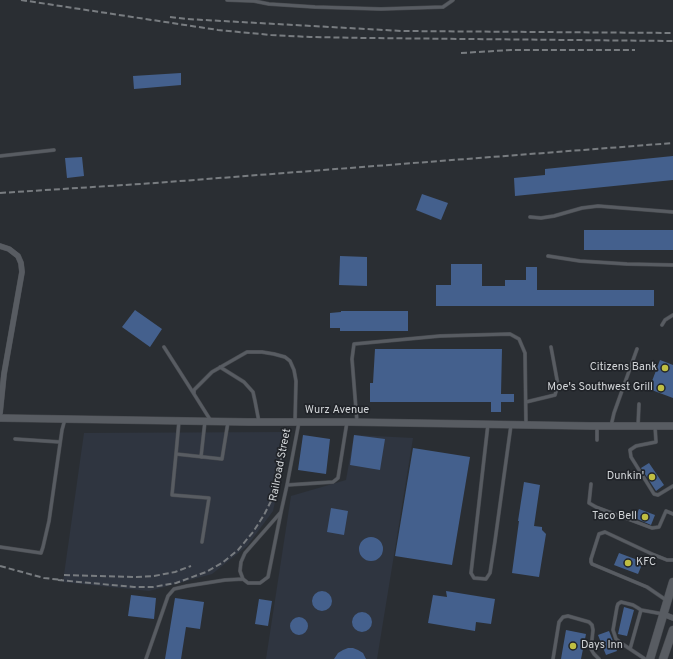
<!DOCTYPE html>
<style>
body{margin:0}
canvas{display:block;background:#2a2e33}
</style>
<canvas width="673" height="659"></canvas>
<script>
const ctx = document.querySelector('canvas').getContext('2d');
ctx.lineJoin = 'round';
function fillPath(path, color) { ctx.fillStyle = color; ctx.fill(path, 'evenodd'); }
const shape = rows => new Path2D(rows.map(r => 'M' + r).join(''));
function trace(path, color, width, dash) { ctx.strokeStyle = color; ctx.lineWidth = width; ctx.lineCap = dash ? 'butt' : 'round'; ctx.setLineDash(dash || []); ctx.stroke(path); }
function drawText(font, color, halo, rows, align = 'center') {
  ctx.font = font + ' Overpass,sans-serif'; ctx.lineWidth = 3.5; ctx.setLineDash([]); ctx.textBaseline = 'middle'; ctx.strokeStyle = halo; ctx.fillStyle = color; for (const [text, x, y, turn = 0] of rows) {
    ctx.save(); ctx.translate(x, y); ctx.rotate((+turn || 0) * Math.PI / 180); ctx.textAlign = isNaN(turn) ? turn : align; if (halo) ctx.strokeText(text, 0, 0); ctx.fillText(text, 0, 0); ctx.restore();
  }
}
const built = shape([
 [290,432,273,511,247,546,212,574,149,591,63,582,84,433],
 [354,435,413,438,377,659,266,659,291,496,346,480]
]);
const building = shape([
 [181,73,181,85,134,89,133,76],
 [673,156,673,180,515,196,514,178,545,175,545,169],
 [82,157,84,176,67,178,65,158],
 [422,194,448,203,441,220,416,210],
 [584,230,673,230,673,250,584,250],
 [340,256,367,257,367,286,339,285],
 [451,264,482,264,482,286,505,286,505,280,526,280,526,267,537,267,537,290,654,290,654,306,436,306,436,285,451,285],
 [135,310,162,329,150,347,122,327],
 [341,311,408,311,408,331,340,331,340,328,330,328,330,313,341,312],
 [375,349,502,349,501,394,514,394,514,402,501,402,501,412,491,412,491,402,370,402,370,383,373,383],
 [660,360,673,365,673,398,649,389],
 [303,435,330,439,326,474,298,470],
 [354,435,385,439,380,470,350,465],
 [413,448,470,457,452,565,395,556],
 [649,463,664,485,656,491,641,468],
 [524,482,540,485,534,526,542,527,542,530,546,534,539,577,512,573,519,521,518,521],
 [331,508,348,511,344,535,327,532],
 [639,509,655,515,651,525,635,518],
 '359 549a12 12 0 1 1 24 0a12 12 0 1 1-24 0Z',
 [619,553,643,562,638,574,614,565],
 [446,591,495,599,491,624,476,622,475,631,428,623,433,595,447,597],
 '312 601a10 10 0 1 1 20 0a10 10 0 1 1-20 0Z',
 [131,595,156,598,154,619,128,616],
 [175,598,204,602,200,629,186,627,181,659,165,659],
 [259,599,272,601,268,626,255,624],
 [624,607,634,610,627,636,618,634],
 '352 622a10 10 0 1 1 20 0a10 10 0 1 1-20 0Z',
 '290 626a9 9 0 1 1 18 0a9 9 0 1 1-18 0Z',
 [566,630,586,634,581,659,561,659],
 [609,631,617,651,606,655,598,635],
 [348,648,353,648,358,650,363,653,366,659,334,659,338,653,343,650]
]);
const service = shape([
 [227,0,254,1,269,4,315,7,381,9,443,7,453,0],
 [0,156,54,150],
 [530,217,541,218,554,216,582,208,598,206,673,212],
 [548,256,580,261,627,264,673,265],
 [662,325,665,320,673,315],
 [164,347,194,394],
 [220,367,244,382,253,392,255,401,259,422],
 [526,402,555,395,558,385,551,347],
 [179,421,176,454,222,459,228,422],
 [211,421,194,394,194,390,212,372,247,352,262,352,274,354,285,357,290,361,294,370,296,381,295,422],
 [357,422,352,359,354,344,440,336,510,334,519,339,525,353,526,425],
 [488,424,471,573,474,578,486,579,490,573,495,541,511,425],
 [611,426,614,413,637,349],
 [638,426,639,404],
 [655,426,656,442,636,446,630,450,631,457,654,494,658,495,673,486],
 [15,439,60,442],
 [597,440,597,426],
 [176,454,172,495,209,498,202,542],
 [201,457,205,421],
 [591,484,589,503,596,507,652,528,659,527,666,511,673,514],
 [287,485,333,482,338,478,347,422],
 [281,512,245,553,241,562,240,571,243,579,248,583,260,583,268,577,281,512,287,485,299,422],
 [0,547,41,553,43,547,49,521,62,430,65,419],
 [666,600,647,587,592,564,591,562,591,559,599,534,605,532,652,554,667,560,673,560],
 [630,649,641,610],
 [146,659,168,596,174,589,187,586,225,580,243,579],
 [553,659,559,622,563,617,568,616,589,622,592,625,593,630,591,649,594,654,599,659],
 [645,659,624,645,616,639,613,630,617,607,618,604,621,602,633,605,638,608,641,610,663,614]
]);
const minor = shape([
 [0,246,9,249,18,256,21,263,22,272,4,374,0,413],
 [663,614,673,618]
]);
const tertiary = shape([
 [0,418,248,422,349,422,591,426,673,426]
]);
const secondary = shape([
 [650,659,673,582],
 [663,659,673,630]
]);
const rail = shape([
 [21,0,185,25,218,30,271,35,310,37,367,38,673,41],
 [170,17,187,19,402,31,673,33],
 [461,53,511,50,635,50],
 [0,193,155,183,673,143],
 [0,566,44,578,62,580],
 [64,575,136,577,154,576,175,572,191,566],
 [58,580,134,587,153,587,176,583,206,572,222,563,238,550,253,532,264,515,274,495,286,433]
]);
const markers = [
 [665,368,4,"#bfbe42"],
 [661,388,4,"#bfbe42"],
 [652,477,4,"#bfbe42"],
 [645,517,4,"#bfbe42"],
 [628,563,4,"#bfbe42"],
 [573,646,4,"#bfbe42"]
];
const poiNames = [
 ["Citizens Bank",657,368],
 ["Moe's Southwest Grill",653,388],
 ["Dunkin'",644,477],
 ["Taco Bell",637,517],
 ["KFC",636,563,"left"],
 ["Days Inn",581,646,"left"]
];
const streetNames = [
 ["Wurz Avenue",337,411],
 ["Railroad Street",281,465,-79]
];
fillPath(built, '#2f3540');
fillPath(building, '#44608d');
trace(service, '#484b50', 4);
trace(minor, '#484b50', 6);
trace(tertiary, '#484b50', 8);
trace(secondary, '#484b50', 9);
trace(service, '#585c62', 3);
trace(minor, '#585c62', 5.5);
trace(tertiary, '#585c62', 7);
trace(secondary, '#585c62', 8);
trace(rail, '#787c80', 2, [6, 3]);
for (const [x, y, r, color] of markers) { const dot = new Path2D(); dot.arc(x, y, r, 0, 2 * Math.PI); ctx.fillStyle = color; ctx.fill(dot); trace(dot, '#212429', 1.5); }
drawText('11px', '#d2d5d8', '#212429', poiNames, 'right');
drawText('11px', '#d2d5d8', '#212429', streetNames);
</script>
